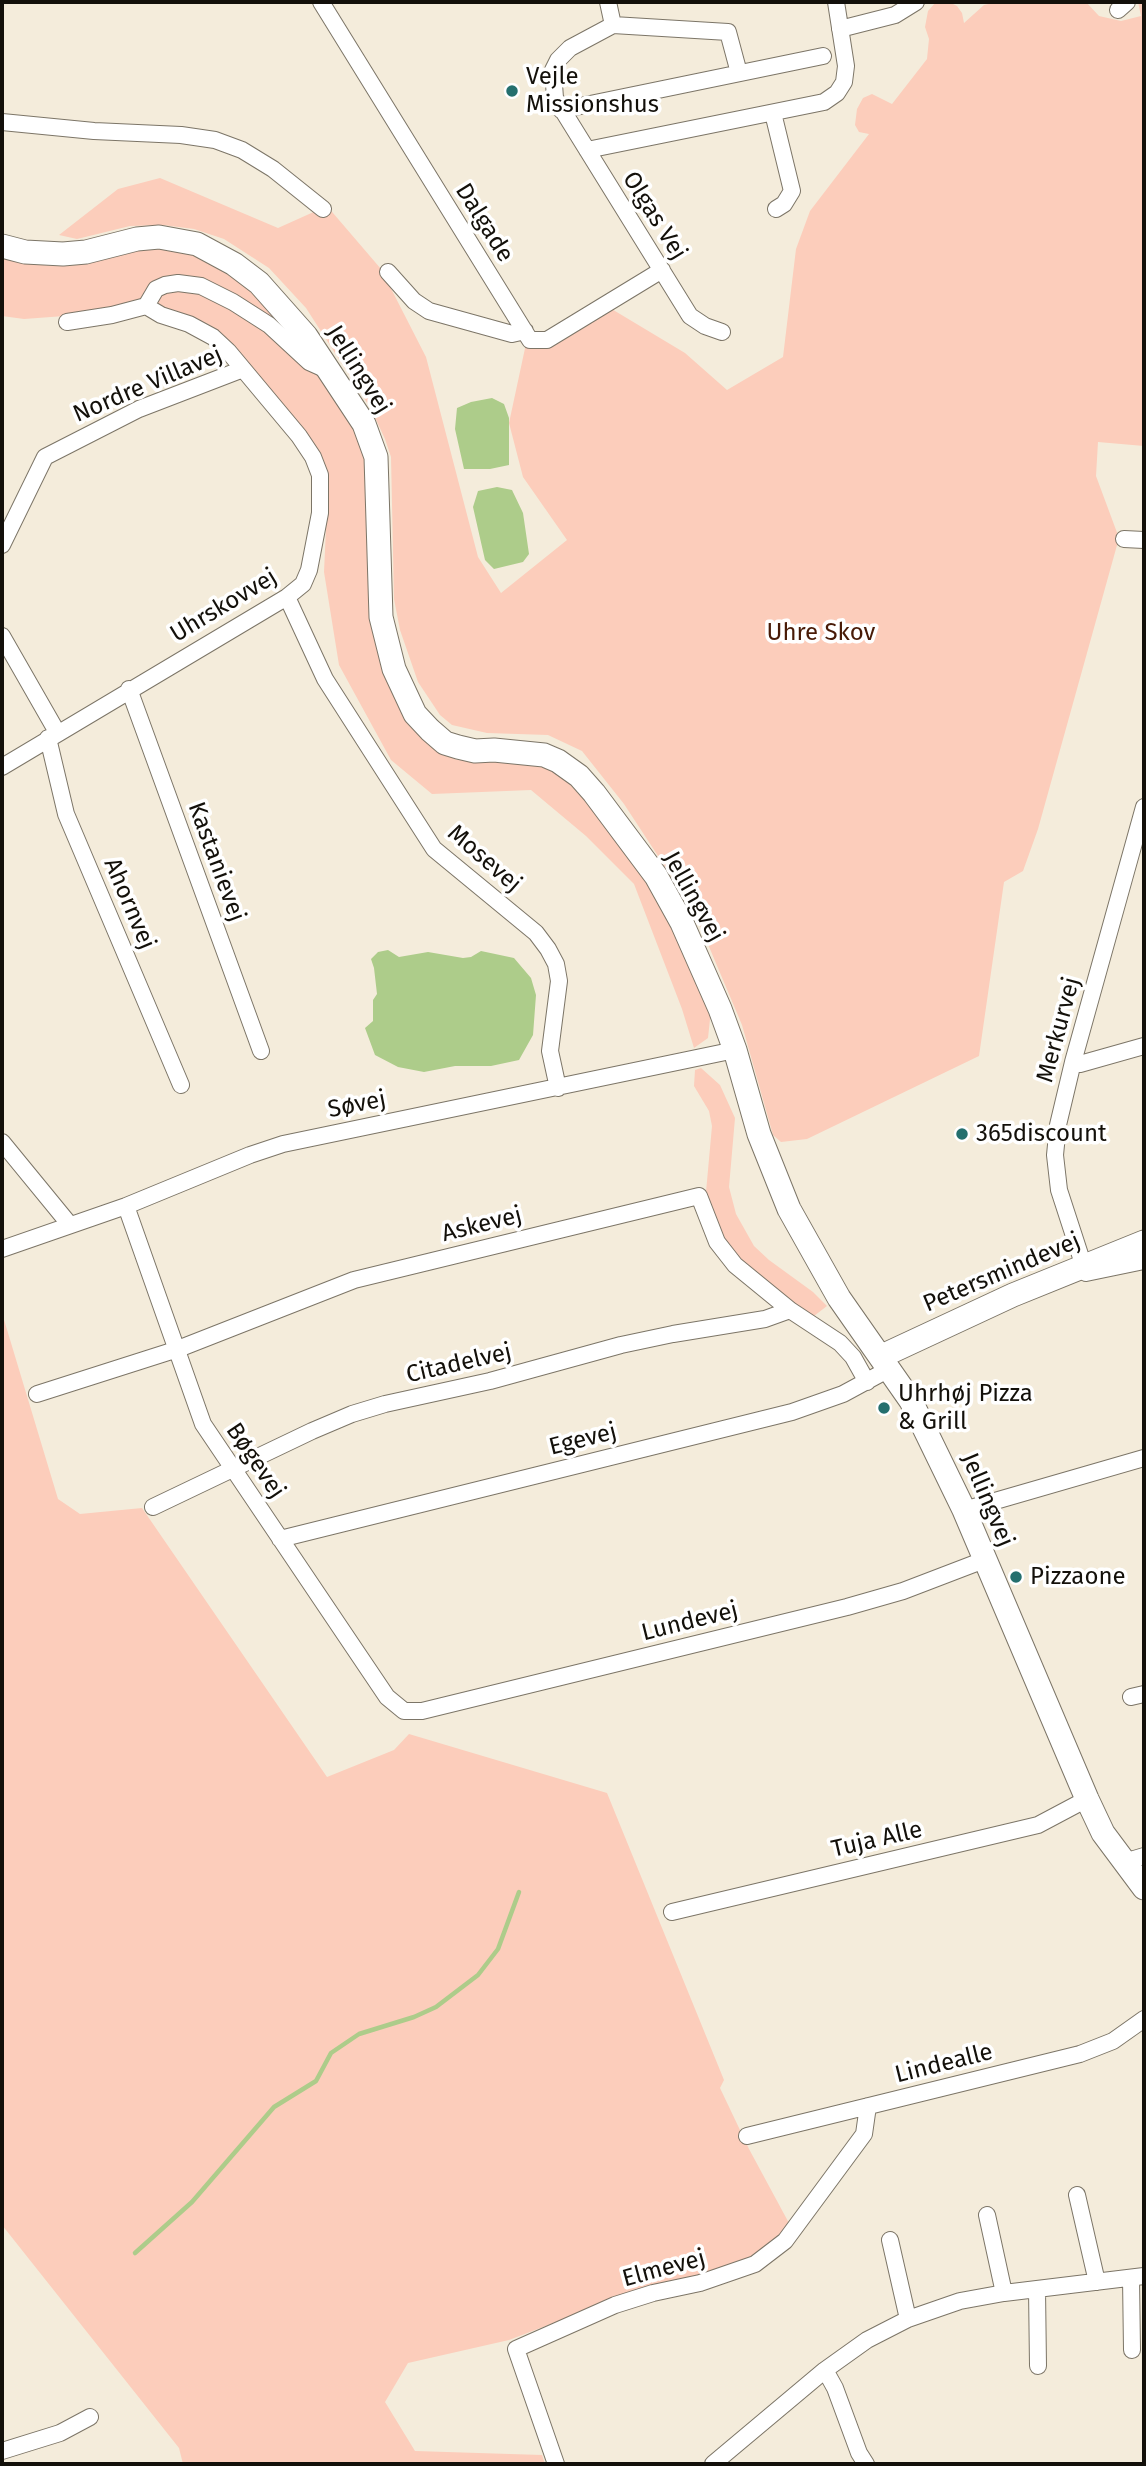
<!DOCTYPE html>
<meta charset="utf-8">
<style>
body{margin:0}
#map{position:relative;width:1146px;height:2466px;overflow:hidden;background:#f4ecdb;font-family:"Fira Sans",sans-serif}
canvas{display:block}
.frame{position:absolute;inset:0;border:4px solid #13100a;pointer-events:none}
</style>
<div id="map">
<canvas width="1146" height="2466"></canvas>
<div class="frame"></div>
</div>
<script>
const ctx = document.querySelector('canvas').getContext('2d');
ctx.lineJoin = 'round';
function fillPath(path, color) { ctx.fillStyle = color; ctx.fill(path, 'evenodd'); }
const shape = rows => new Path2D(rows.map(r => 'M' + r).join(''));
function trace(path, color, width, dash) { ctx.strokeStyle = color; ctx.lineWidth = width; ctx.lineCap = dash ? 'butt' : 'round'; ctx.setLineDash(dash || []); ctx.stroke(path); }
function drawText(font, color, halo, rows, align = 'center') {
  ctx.font = font + ' "Fira Sans",sans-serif'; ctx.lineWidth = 7; ctx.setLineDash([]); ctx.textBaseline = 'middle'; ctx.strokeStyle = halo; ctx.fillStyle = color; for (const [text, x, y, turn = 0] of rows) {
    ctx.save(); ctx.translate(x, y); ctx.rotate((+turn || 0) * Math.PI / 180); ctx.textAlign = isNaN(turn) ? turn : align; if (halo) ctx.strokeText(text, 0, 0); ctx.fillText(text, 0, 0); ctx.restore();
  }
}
const green = shape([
 [936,2,949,2,957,6,962,13,964,23,984,5,998,2,1086,2,1099,16,1121,21,1141,16,1138,2,1144,2,1144,446,1098,442,1096,476,1119,538,1038,829,1023,871,1004,882,979,1056,807,1139,781,1142,773,1135,742,1025,694,911,624,804,582,751,548,735,487,733,452,725,440,715,418,682,400,630,394,599,391,457,385,439,371,409,306,308,269,268,224,239,194,229,163,225,130,226,77,239,59,235,118,189,160,178,278,228,327,206,381,269,426,357,478,557,501,593,567,540,523,477,509,423,527,339,549,342,605,305,685,353,727,390,783,357,796,249,810,211,869,134,859,132,855,125,857,109,863,98,872,94,892,104,927,59,929,39,925,27,928,11],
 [163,246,211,259,254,291,314,360,348,412,369,463,391,686,407,723,433,748,457,760,533,762,550,769,565,779,615,833,668,914,711,1010,708,1038,694,1048,682,1009,634,884,586,836,531,790,432,794,391,760,339,665,324,572,328,485,318,449,253,368,208,324,142,300,105,313,24,319,2,316,2,256,25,263,53,266,77,265,137,248],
 [701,1068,720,1085,735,1118,729,1187,736,1214,754,1246,769,1260,813,1292,827,1306,814,1316,802,1311,771,1287,729,1249,709,1209,706,1192,712,1126,709,1111,694,1086,695,1070],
 [2,1313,58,1499,80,1514,142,1508,327,1777,394,1750,409,1734,607,1793,724,2080,720,2088,749,2149,790,2225,782,2235,746,2262,637,2291,509,2340,408,2363,385,2402,415,2451,542,2455,545,2464,183,2464,179,2448,2,2225]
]);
const water = shape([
 [492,398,504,404,509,418,509,465,490,469,464,469,455,429,457,408,471,402],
 [497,487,512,490,523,513,529,554,523,562,494,569,485,560,473,507,478,491],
 [388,950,399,957,428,952,463,958,471,957,481,951,514,958,531,978,536,995,533,1035,519,1060,491,1066,455,1066,424,1072,398,1067,375,1055,365,1028,373,1021,373,1000,377,994,374,968,371,959,378,952]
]);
const stream = shape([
 [135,2253,192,2202,274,2107,316,2081,331,2053,359,2034,414,2017,436,2007,478,1975,498,1949,519,1892]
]);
const street = shape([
 [321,2,530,340,547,340,662,270],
 [608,2,613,25,570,48,558,60,553,70,555,98,690,316,705,326,722,332],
 [1118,10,1127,2],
 [613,25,728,32,739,73],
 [840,29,895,15,916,2],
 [561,110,823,56],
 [773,113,792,191,784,204,776,209],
 [2,122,94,131,181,135,215,140,242,150,273,169,323,209],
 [587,150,824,102,837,93,844,82,846,66,836,2],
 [388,272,414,301,429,311,512,334,525,331],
 [146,306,156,289,165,285,178,283,201,286,233,302,269,325,309,362,329,371],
 [1124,539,1144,540],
 [2,545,45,457,139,409,243,369],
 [287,597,325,679,434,849,536,933,548,949,556,964,559,981,550,1051,558,1088],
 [2,636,57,732],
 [129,689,261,1051],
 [48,738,66,814,181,1085],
 [2,767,287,597,303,584,309,570,320,513,320,475,313,457,299,436,228,351,213,337,189,324,161,315,146,306,112,315,67,322],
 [1144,807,1073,1062,1058,1125,1055,1155,1059,1190,1086,1273,1144,1261],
 [1073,1062,1080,1064,1144,1046],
 [2,1142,70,1225],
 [126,1206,203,1424,387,1697,404,1711,422,1711,847,1607,903,1591,984,1560],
 [2,1249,126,1206,250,1155,283,1144,735,1050],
 [37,1394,178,1349,354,1280,699,1196,717,1242,735,1265,790,1310,840,1343,853,1357,867,1382],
 [153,1507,312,1431,352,1414,385,1404,490,1381,621,1345,673,1334,765,1319,790,1310],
 [964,1510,1144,1458],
 [280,1539,792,1412,843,1394,891,1368],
 [1131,1697,1144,1694],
 [1124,1862,1144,1856],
 [672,1912,1038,1825,1087,1799],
 [747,2136,1080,2054,1113,2041,1144,2019],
 [1077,2195,1097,2282],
 [987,2215,1004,2293],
 [890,2240,908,2319],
 [1131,2278,1132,2350],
 [1037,2289,1038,2366],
 [825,2370,835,2388,859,2453,866,2464],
 [2,2451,60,2433,90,2417],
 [556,2464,516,2349,615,2305,653,2293,700,2283,755,2264,785,2241,864,2134,868,2106],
 [713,2464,825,2370,867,2340,908,2319,960,2301,1004,2293,1144,2276]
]);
const secondary = shape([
 [2,246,25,252,63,254,86,252,137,239,159,237,197,244,234,264,259,283,306,336,364,424,376,457,381,617,394,669,415,714,430,730,445,743,458,747,475,751,494,750,544,755,558,761,579,776,594,793,656,876,682,923,720,1009,735,1050,759,1134,789,1209,839,1298,911,1401,964,1510,1087,1799,1103,1833,1144,1888],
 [882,1356,1013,1295,1144,1242]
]);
const markers = [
 [512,91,7,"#246f6e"],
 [962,1134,7,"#246f6e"],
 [884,1408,7,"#246f6e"],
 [1016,1577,7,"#246f6e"]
];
const poiNames = [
 ["Vejle",526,77],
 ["Missionshus",526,105],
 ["365discount",976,1134],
 ["Uhrhøj Pizza",898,1394],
 ["& Grill",898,1422],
 ["Pizzaone",1030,1577]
];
const streetNames = [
 ["Olgas Vej",654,216,58],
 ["Dalgade",484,223,58],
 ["Jellingvej",358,370,58],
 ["Nordre Villavej",148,385,-23],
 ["Uhrskovvej",224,606,-31],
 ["Mosevej",484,859,41],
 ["Kastanievej",216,862,70],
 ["Jellingvej",693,897,61],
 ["Ahornvej",129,904,67],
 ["Merkurvej",1059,1030,-75],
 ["Søvej",357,1105,-11],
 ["Askevej",482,1225,-14],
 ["Petersmindevej",1002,1273,-23],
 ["Citadelvej",459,1364,-13],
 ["Egevej",583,1440,-14],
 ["Bøgevej",255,1461,56],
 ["Jellingvej",987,1500,67],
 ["Lundevej",690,1622,-14],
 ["Tuja Alle",877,1840,-13],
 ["Lindealle",944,2064,-14],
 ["Elmevej",664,2269,-15]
];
const parkNames = [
 ["Uhre Skov",821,633]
];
fillPath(green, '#fccdbb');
fillPath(water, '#adcc8a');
trace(stream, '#adcc8a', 4.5);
trace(street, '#7c7567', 18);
trace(secondary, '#7c7567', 25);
trace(street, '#fff', 16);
trace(secondary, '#fff', 23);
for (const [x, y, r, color] of markers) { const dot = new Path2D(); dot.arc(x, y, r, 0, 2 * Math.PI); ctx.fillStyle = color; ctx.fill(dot); trace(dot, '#fff', 2.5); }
drawText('24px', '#13100a', '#fff', poiNames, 'left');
drawText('24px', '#13100a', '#fff', streetNames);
drawText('24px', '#481a06', '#fff', parkNames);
</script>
